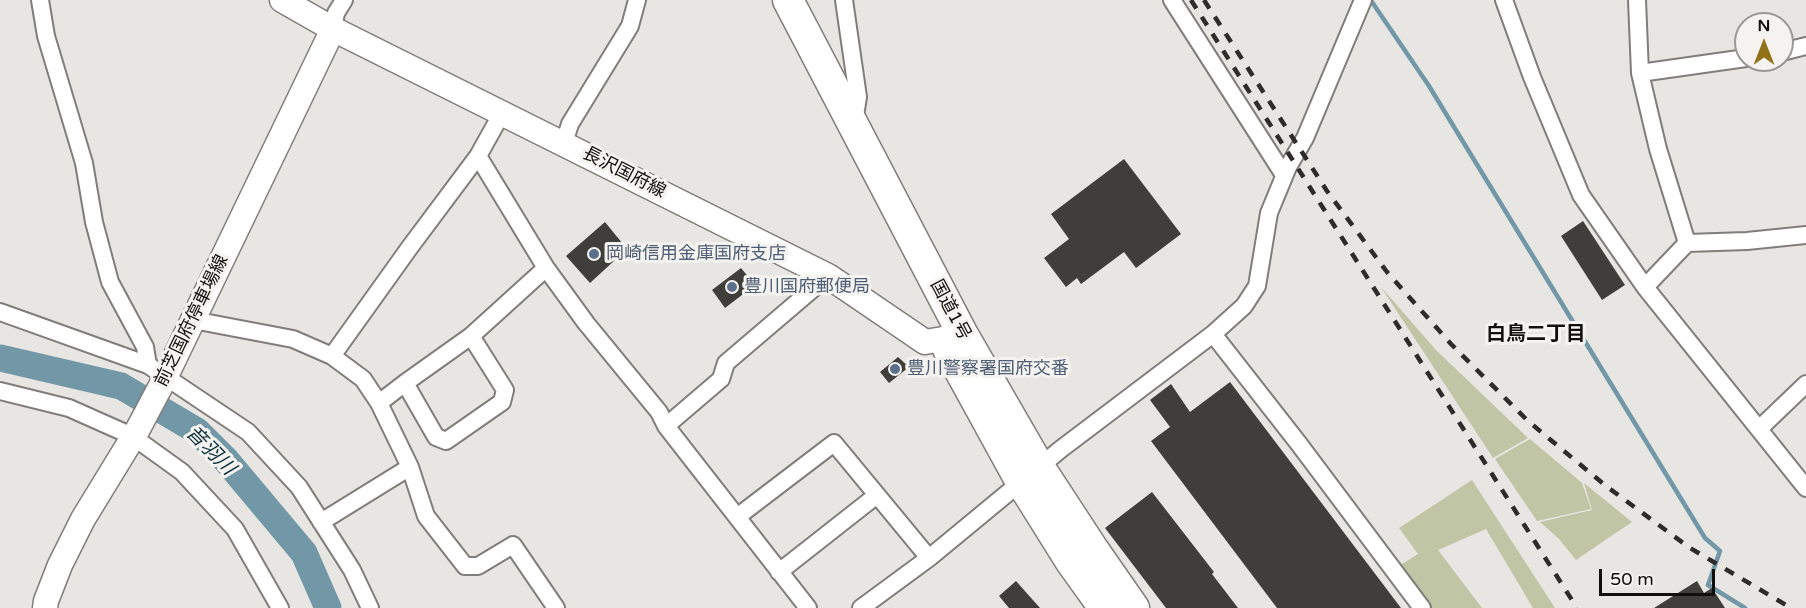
<!DOCTYPE html>
<meta charset="utf-8">
<style>
body{margin:0}
#map{position:relative;width:1806px;height:608px;overflow:hidden;background:#e8e6e2;font-family:"Varela Round",sans-serif}
canvas{display:block}
.north{position:absolute;left:1734px;top:12px;width:60px;height:60px;box-sizing:border-box;background:#f5f3ef;border:2px solid #999895;border-radius:50%;rotate:0deg;font-size:16px;font-weight:700;line-height:24px;text-align:center;color:#100f0e}
.north::after{content:'';display:block;margin:auto;width:21px;height:27px;background:#917218;clip-path:polygon(50% 0,100% 100%,50% 72%,0 100%)}
.scale{position:absolute;left:1599px;top:569px;width:116px;height:27px;box-sizing:border-box;border:3px solid #100f0e;border-top:0;padding-left:8px;font-size:18px;line-height:21px;white-space:nowrap;color:#100f0e;-webkit-text-stroke:4px #f5f3ef;paint-order:stroke}
</style>
<div id="map">
<canvas width="1806" height="608"></canvas>
<div class="north">N</div>
<div class="scale">50 m</div>
</div>
<script>
const ctx = document.querySelector('canvas').getContext('2d');
ctx.lineJoin = 'round';
function fillPath(path, color) { ctx.fillStyle = color; ctx.fill(path, 'evenodd'); }
const shape = rows => new Path2D(rows.map(r => 'M' + r).join(''));
function trace(path, color, width, dash) { ctx.strokeStyle = color; ctx.lineWidth = width; ctx.lineCap = dash ? 'butt' : 'round'; ctx.setLineDash(dash || []); ctx.stroke(path); }
function drawText(font, color, halo, rows, align = 'center') {
  ctx.font = font + ' "Varela Round","Noto Sans JP",sans-serif'; ctx.lineWidth = 6; ctx.setLineDash([]); ctx.textBaseline = 'middle'; ctx.strokeStyle = halo; ctx.fillStyle = color; for (const [text, x, y, turn = 0] of rows) {
    ctx.save(); ctx.translate(x, y); ctx.rotate((+turn || 0) * Math.PI / 180); ctx.textAlign = isNaN(turn) ? turn : align; if (halo) ctx.strokeText(text, 0, 0); ctx.fillText(text, 0, 0); ctx.restore();
  }
}
const green = shape([
 [1381,287,1436,350,1528,438,1493,458],
 [1530,439,1582,483,1591,509,1537,521,1495,459],
 [1472,480,1555,608,1533,608,1486,529,1438,550,1482,608,1430,608,1397,567,1418,554,1399,528],
 [1584,483,1632,522,1576,560,1559,539,1540,522,1592,510]
]);
const stream = shape([
 [1372,2,1429,86,1705,538,1720,551,1708,585,1745,608]
]);
const river = shape([
 [0,358,121,386,197,431,226,460,304,553,328,608]
]);
const building = shape([
 [1124,159,1181,234,1136,268,1124,252,1081,284,1077,278,1066,287,1044,258,1069,239,1051,214],
 [1583,221,1625,285,1602,300,1561,236],
 [605,222,627,249,590,283,566,256],
 [741,268,755,285,725,308,712,290],
 [898,357,909,367,889,383,880,372],
 [1230,382,1401,608,1277,608,1151,441,1170,427,1150,400,1171,384,1190,412],
 [1152,492,1214,572,1212,574,1238,608,1166,608,1105,528],
 [1016,581,1040,608,1009,608,999,596],
 [1697,581,1704,593,1712,588,1725,608,1654,608]
]);
const street = shape([
 [40,0,46,36,84,163,94,222,110,282,145,347,148,365],
 [844,0,858,97,854,122],
 [1172,0,1284,175],
 [1504,0,1532,77,1581,195,1645,287,1806,488],
 [1637,0,1640,73,1658,149,1687,243],
 [333,29,336,13,344,0],
 [1782,52,1806,46],
 [1640,73,1746,58],
 [564,143,570,124,630,26,637,0],
 [478,156,546,268,586,323,659,412,666,426,808,608],
 [1645,287,1687,243,1747,241,1806,235],
 [0,312,148,365,248,432,299,487,352,570,370,608],
 [193,320,293,339,332,356,363,379,379,403,410,467,426,516,465,566,478,566,513,545,556,608],
 [1213,334,1299,444,1422,608],
 [471,336,546,268],
 [332,356,410,247,478,156,502,113],
 [0,391,69,408,132,436,182,472,235,529,280,608],
 [379,403,405,383,471,336,505,390,502,402,446,441,436,437,405,383],
 [666,426,721,379,726,363,828,276],
 [1759,429,1806,384],
 [737,517,834,443,929,558],
 [321,522,410,467],
 [779,572,877,495],
 [861,608,929,558,1061,449,1213,334,1244,306,1257,286,1269,213,1288,167,1305,138,1363,0]
]);
const secondary = shape([
 [282,0,333,29,828,276,925,342,943,339,962,333],
 [45,608,46,601,60,565,83,519,138,429,165,378,333,29]
]);
const highway = shape([
 [788,0,962,333,1040,468,1093,549,1134,608],
 [948,349,1021,482,1071,562,1104,608]
]);
const rail = shape([
 [1191,0,1577,608],
 [1204,0,1327,191,1387,272,1451,344,1528,421,1606,486,1690,548,1791,608]
]);
const markers = [
 [594,254,6,"#5c6f8a"],
 [732,287,6,"#5c6f8a"],
 [895,369,6,"#5c6f8a"]
];
const streetNames = [
 ["長沢国府線",624,173,27],
 ["国道1号",950,310,62],
 ["前芝国府停車場線",192,321,-64]
];
const serviceNames = [
 ["岡崎信用金庫国府支店",606,254],
 ["豊川国府郵便局",744,287],
 ["豊川警察署国府交番",907,369]
];
const neighbourhoodNames = [
 ["白鳥二丁目",1536,335]
];
const waterNames = [
 ["音羽川",210,451,45]
];
fillPath(green, '#c0c5a6');
trace(stream, '#7297a6', 4.5);
trace(river, '#7297a6', 27);
fillPath(building, '#403e3a');
trace(street, '#807e7a', 20);
trace(secondary, '#807e7a', 27);
trace(highway, '#807e7a', 33);
trace(street, '#fff', 16);
trace(secondary, '#fff', 24);
trace(highway, '#fff', 30);
trace(rail, '#2d2c2a', 4.5, [10, 10]);
for (const [x, y, r, color] of markers) { const dot = new Path2D(); dot.arc(x, y, r, 0, 2 * Math.PI); ctx.fillStyle = color; ctx.fill(dot); trace(dot, '#f5f3ef', 2); }
drawText('18px', '#100f0e', '#f5f3ef', streetNames);
drawText('18px', '#4e5e75', '#f5f3ef', serviceNames, 'left');
drawText('bold 20px', '#100f0e', '#f5f3ef', neighbourhoodNames);
drawText('italic 20px', '#0d313e', '#f5f3ef', waterNames);
</script>
